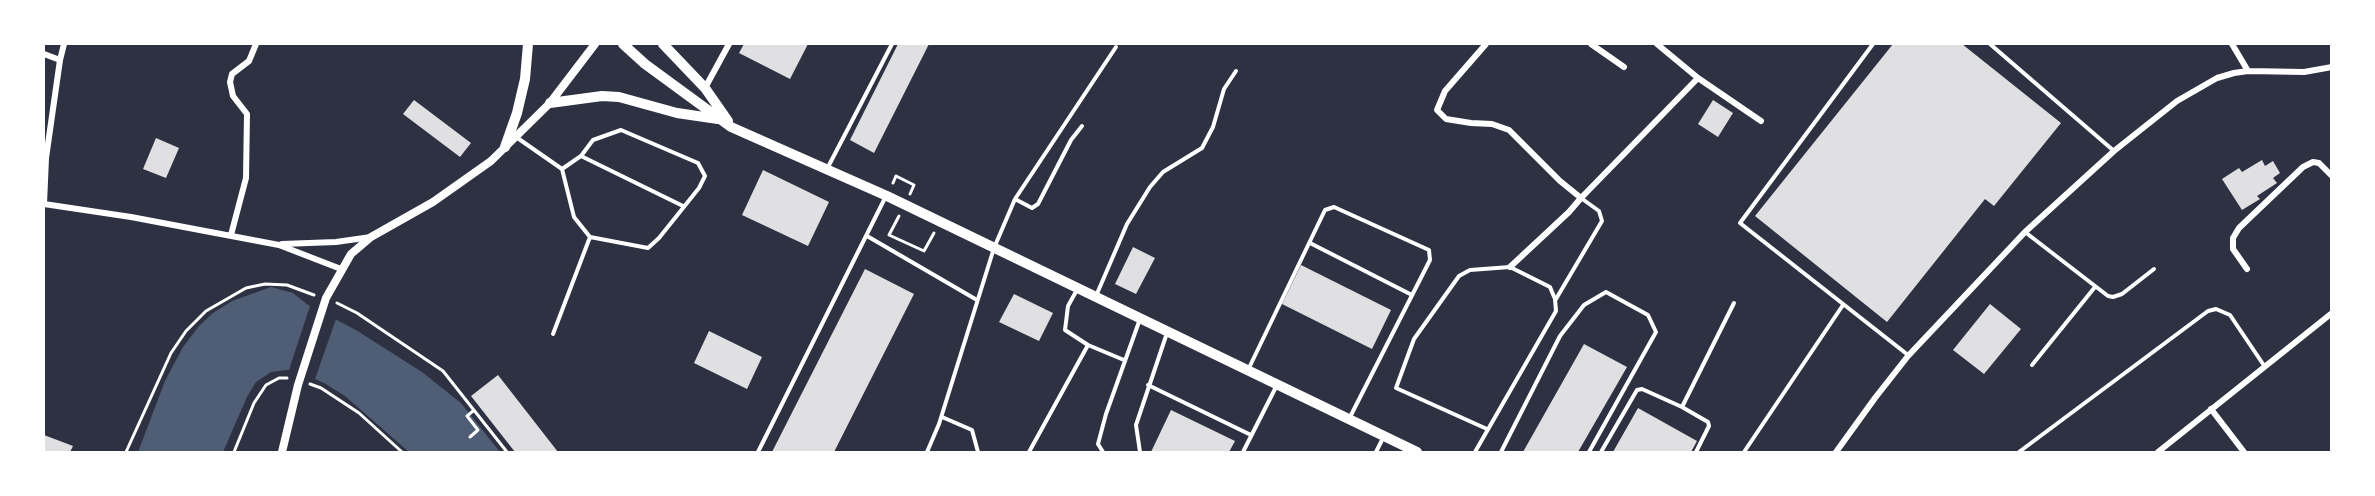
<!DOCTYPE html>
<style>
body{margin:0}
#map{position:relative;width:2375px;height:496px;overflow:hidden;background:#2d3142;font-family:Quicksand,sans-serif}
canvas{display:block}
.frame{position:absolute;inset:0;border:45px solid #fff;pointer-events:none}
</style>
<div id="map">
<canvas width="2375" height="496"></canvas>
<div class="frame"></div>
</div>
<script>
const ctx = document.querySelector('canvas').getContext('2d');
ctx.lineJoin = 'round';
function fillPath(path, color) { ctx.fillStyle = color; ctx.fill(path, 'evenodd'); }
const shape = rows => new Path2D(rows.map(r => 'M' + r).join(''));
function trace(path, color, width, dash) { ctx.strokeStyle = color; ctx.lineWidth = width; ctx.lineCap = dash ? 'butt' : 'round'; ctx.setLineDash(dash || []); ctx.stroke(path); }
const water = shape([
 [271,287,293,293,308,305,356,330,422,372,461,403,500,452,409,452,345,396,324,383,300,372,287,370,271,372,256,382,247,397,223,452,138,452,165,381,183,347,199,326,213,313,232,301]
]);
const pier = shape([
 [311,303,337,316,314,382,288,373]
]);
const building = shape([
 [744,44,808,44,790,79,739,53],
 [898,44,929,44,874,153,850,140],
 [1893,44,1962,44,2061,123,1994,206,1985,199,1887,322,1755,216],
 [414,100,471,143,460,157,403,114],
 [1713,100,1733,113,1718,137,1698,124],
 [156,138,179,148,166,178,143,169],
 [2262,160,2265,166,2273,161,2280,173,2273,178,2277,183,2257,196,2260,199,2242,210,2222,179,2239,168,2242,172],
 [763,170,829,202,808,246,742,215],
 [1133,247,1155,258,1136,294,1115,284],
 [1301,265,1391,310,1372,349,1282,304],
 [865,269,914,294,834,452,772,452],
 [1014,294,1053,313,1039,341,999,322],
 [1990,304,2021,329,1984,374,1953,350],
 [709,331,762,357,747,389,694,363],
 [1584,344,1627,367,1578,452,1523,452],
 [498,375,558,452,515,452,471,396],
 [1638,408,1697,441,1691,452,1613,452],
 [1171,410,1235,441,1229,452,1151,452],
 [44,435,73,446,70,452,44,452]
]);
const path = shape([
 [893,183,896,176,914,185,910,194],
 [899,216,889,235,924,251,934,233],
 [337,303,357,313,443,371,507,452],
 [310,384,321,388,359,413,402,452],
 [470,437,478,430,467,416,473,411],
 [126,452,171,353,186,331,206,311,246,288,265,284,287,285,314,295],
 [234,452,254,403,266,385,279,378,287,378]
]);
const service = shape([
 [1873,44,1740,223,1908,355],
 [1990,44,2114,151],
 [516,137,562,169,574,217,590,237,553,334],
 [581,156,683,206],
 [562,169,581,156,593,140,621,130,698,163,705,176,699,188,659,238,648,248,590,237],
 [827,169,892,44],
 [1015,199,1032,208,1038,204,1071,140,1082,126],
 [2025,232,2108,296,2113,297,2122,294,2154,269],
 [867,236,977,300],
 [1310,243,1412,295],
 [1096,296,1127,224,1150,187,1163,172,1202,148,1213,127,1224,89,1236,71],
 [1556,299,1602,221,1599,211,1581,198],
 [1088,345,1124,360],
 [2032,365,2095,287],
 [1248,370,1325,210,1334,207,1429,250,1430,260,1349,419],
 [1148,385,1251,435],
 [1682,407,1708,422,1709,426,1696,452],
 [942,417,972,430,978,452],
 [758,452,886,196],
 [927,452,939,424,994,248,1015,199,1116,47],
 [1029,452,1088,345,1065,330,1068,306,1078,288],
 [1103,452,1098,444,1106,414,1140,319],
 [1140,452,1136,425,1167,333],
 [1243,452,1277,385],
 [1376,452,1383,438],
 [1475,452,1556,311,1555,299,1550,287,1510,267,1470,270,1459,276,1414,339,1396,388,1487,429],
 [1501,452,1560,336,1584,305,1606,292,1648,315,1656,332,1589,452],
 [1601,452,1637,390,1642,389,1682,407,1734,303],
 [1744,452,1843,305],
 [2019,452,2208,311,2216,309,2230,315,2265,367]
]);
const minor = shape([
 [1486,44,1445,91,1437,110,1446,119,1471,123,1492,124,1509,130,1560,181,1581,198],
 [1591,44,1624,67],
 [1657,44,1698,78,1761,121],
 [2232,44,2248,71],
 [44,54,60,60],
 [705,88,729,44],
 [44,204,131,217,279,245,341,269],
 [44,204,46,158,60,60,64,44],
 [231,235,246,178,247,114,233,96,230,82,232,74,249,61,256,44],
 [282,244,336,242,371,237],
 [1510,267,1569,212,1581,198,1698,78],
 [2247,269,2233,249,2233,238,2239,228,2303,167,2313,162,2319,163,2332,176],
 [2211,409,2244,452],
 [1836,452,1875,398,1908,356,2025,232,2114,151,2177,101,2217,78,2234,73,2248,71,2304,72,2332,67],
 [2158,452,2332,313]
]);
const tertiary = shape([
 [282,452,298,385,326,298,351,254,371,237,433,202,491,161,550,103,595,44]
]);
const primary = shape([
 [623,44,645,64,731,127,887,196,1417,452],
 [663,44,705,88,728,121],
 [550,103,602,96,619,97,677,113,718,119],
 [505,147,517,113,525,79,528,44]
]);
fillPath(water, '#4f5d75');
fillPath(pier, '#2d3142');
fillPath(building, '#e0e0e3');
trace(path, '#fff', 3);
trace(service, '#fff', 4);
trace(minor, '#fff', 6);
trace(tertiary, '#fff', 8);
trace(primary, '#fff', 10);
</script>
